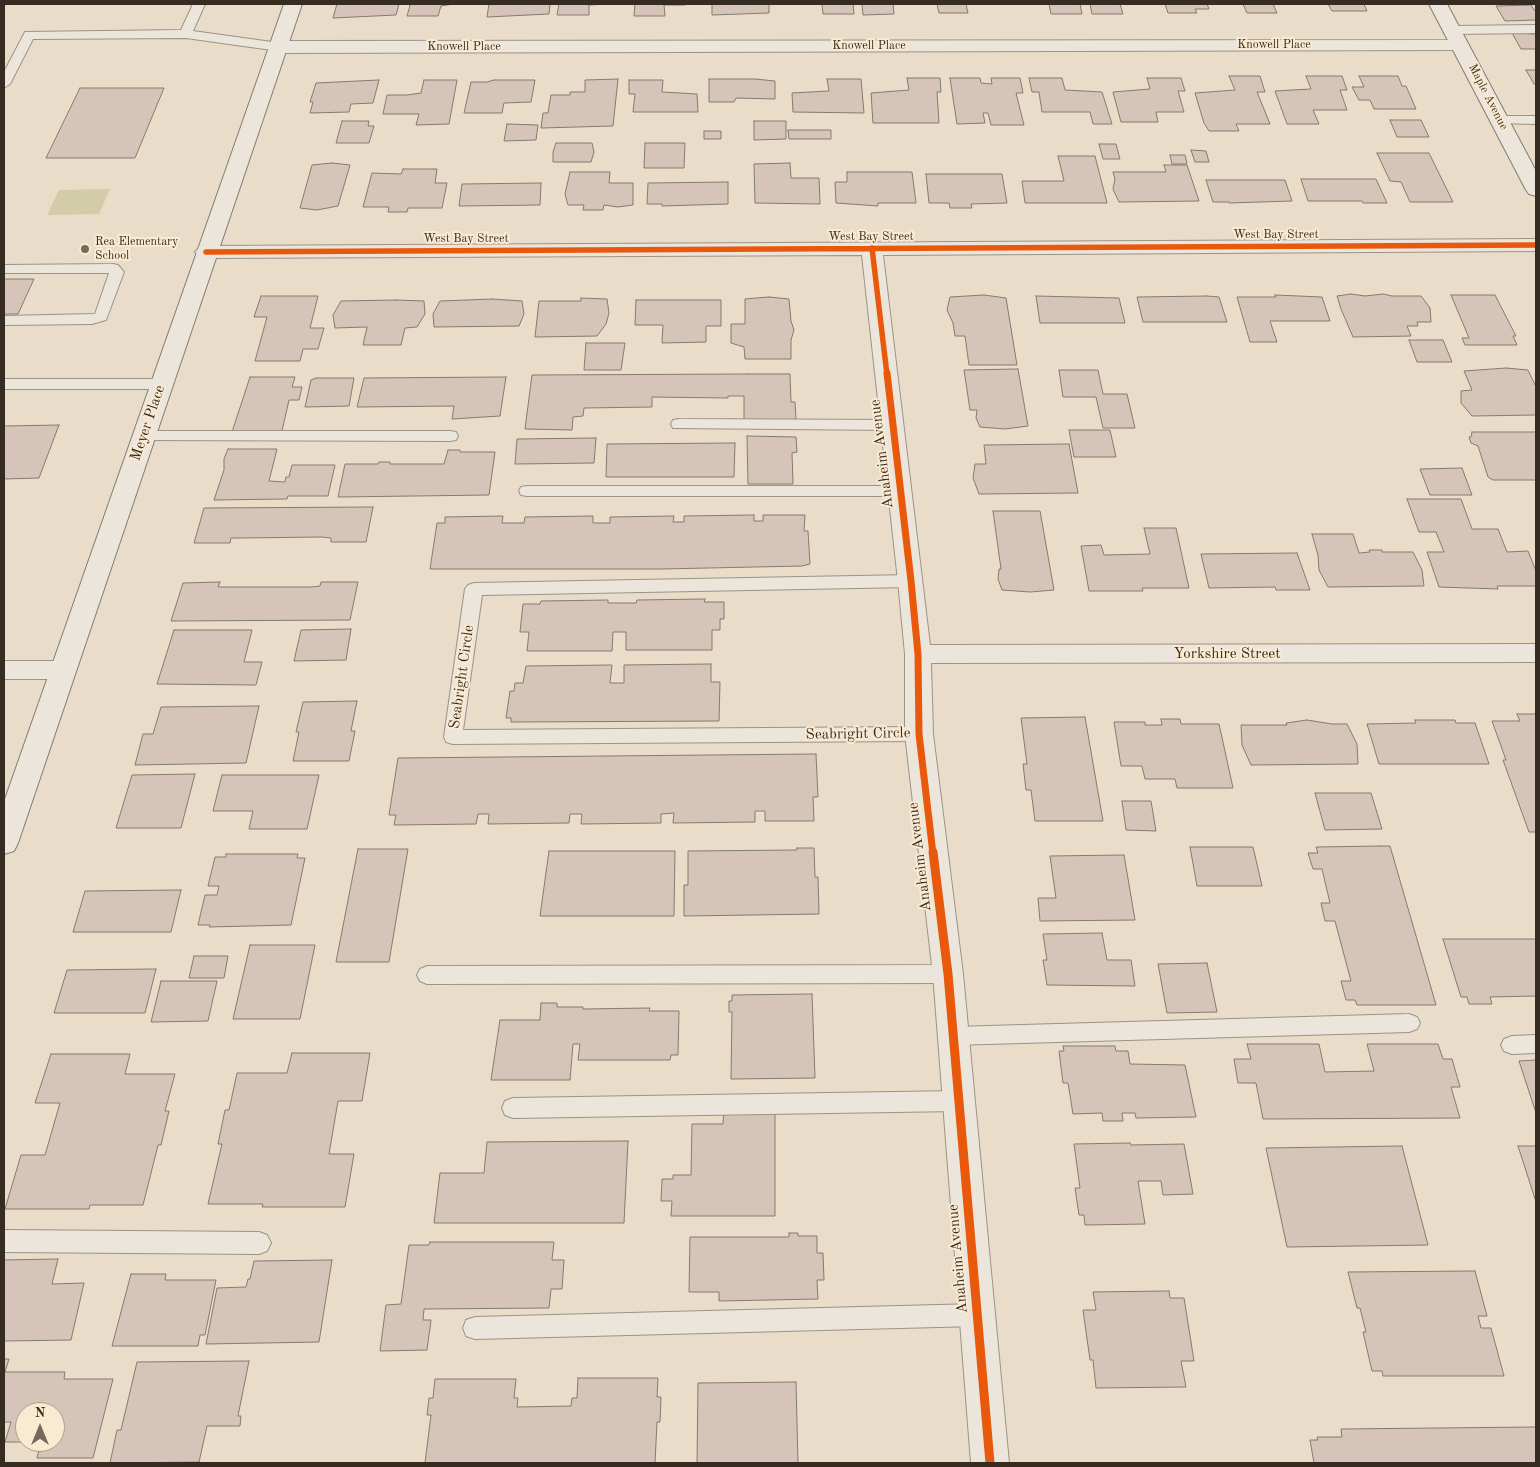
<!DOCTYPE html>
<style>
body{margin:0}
#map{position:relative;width:1540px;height:1467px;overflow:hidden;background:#e9dcc8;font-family:"Old Standard TT",serif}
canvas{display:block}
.frame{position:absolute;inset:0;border:5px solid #362c22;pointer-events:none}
.north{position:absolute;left:15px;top:1402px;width:50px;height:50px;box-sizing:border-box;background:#faead2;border:1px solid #ac9e8c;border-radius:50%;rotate:0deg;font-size:14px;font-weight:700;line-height:20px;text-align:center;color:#362c22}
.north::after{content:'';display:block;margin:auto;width:18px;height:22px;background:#756a5c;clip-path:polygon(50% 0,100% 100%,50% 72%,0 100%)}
</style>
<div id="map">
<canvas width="1540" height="1467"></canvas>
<div class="frame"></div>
<div class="north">N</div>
</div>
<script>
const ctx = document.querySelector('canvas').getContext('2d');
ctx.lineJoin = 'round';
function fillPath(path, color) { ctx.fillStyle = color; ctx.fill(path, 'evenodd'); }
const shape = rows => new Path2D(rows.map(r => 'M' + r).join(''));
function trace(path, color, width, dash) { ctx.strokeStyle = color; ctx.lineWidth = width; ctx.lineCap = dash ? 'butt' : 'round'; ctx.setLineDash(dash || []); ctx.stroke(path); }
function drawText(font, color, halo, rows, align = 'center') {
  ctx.font = font + ' "Old Standard TT",serif'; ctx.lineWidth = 4; ctx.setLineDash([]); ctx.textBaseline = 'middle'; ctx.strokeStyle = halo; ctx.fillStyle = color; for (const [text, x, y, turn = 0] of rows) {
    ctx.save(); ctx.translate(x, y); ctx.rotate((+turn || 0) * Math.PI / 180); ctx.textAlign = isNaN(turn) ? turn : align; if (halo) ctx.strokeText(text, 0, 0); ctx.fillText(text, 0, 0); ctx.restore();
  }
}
const green = shape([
 [110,189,99,214,47,215,59,190]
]);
const building = shape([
 [337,4,399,4,396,15,333,18,337,4],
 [412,4,453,4,441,6,438,16,407,16,410,5,412,4],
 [489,4,550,4,549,14,487,17,489,4],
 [559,4,608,4,589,5,589,15,557,15,559,4],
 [635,4,684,4,685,5,664,5,665,16,634,16,635,4],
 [712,4,769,4,769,13,712,15,712,4],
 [822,4,853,4,854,14,823,14,822,4],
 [862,4,893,4,894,14,863,15,862,4],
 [937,4,966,4,968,13,939,13,937,4],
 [1049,4,1080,4,1082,14,1051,14,1049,4],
 [1090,4,1120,4,1123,14,1092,14,1090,4],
 [1165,4,1207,4,1209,9,1195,9,1197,13,1168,13,1165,4],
 [1243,4,1273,4,1277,13,1247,13,1243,4],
 [1328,4,1366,4,1364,4,1367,11,1332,11,1328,4],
 [1531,5,1534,10,1536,10,1536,20,1505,21,1496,6,1531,5],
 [1512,33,1536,34,1536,49,1521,49,1512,33],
 [1526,70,1536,70,1536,84,1534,84,1526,70],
 [1229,76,1260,76,1265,92,1257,92,1270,124,1236,124,1239,131,1209,131,1204,123,1195,93,1235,90,1229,76],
 [1306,76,1342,76,1347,90,1340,90,1347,110,1313,110,1319,124,1287,124,1275,91,1311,89,1306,76],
 [1359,76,1398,76,1402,86,1406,86,1416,109,1374,109,1370,100,1359,100,1352,87,1364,87,1359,76],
 [907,78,940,78,941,92,937,92,939,123,873,123,871,93,909,90,907,78],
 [950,78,980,78,981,83,992,84,991,78,1020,78,1023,93,1016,93,1024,125,991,125,988,113,983,113,985,123,957,124,950,78],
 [1029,78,1062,78,1065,90,1102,92,1112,124,1093,124,1090,112,1042,112,1039,92,1032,92,1029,78],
 [1147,78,1181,78,1185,91,1178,91,1184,112,1156,112,1158,122,1121,122,1113,92,1150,89,1147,78],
 [618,79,613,126,541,128,543,113,548,113,551,95,570,95,570,92,585,92,585,80,618,79],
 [709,79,755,79,775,81,775,99,736,98,734,102,709,102,709,79],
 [827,79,861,79,864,113,793,112,792,93,829,91,827,79],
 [379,80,373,103,351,104,349,112,310,113,313,102,310,102,316,83,379,80],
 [424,80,457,80,449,124,416,125,419,114,383,114,387,95,407,95,421,93,424,80],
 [494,80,535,80,531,102,504,103,502,113,464,113,471,82,487,82,494,80],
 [629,80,663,80,662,92,697,94,698,112,633,112,635,94,629,94,629,80],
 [80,88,164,88,135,158,46,158,80,88],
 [1390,120,1421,120,1429,137,1397,137,1390,120],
 [342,121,369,121,368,126,374,126,369,143,336,143,342,121],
 [754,121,786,121,786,139,754,140,754,121],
 [507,124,538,125,536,140,504,141,507,124],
 [788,130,831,130,831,139,789,139,788,130],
 [704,131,721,131,721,139,704,139,704,131],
 [556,143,592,143,594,152,591,162,553,162,553,152,556,143],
 [645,143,685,143,684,168,644,168,645,143],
 [1099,144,1116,144,1120,159,1103,159,1099,144],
 [1191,150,1206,151,1209,162,1195,162,1191,150],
 [1377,153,1429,153,1453,202,1410,202,1401,182,1390,181,1377,153],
 [1170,155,1185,155,1187,164,1172,164,1170,155],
 [1058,156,1095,156,1107,203,1025,203,1022,181,1064,181,1058,156],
 [332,163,350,165,338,206,317,210,300,208,312,165,332,163],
 [790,163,791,178,819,178,820,204,755,203,754,164,790,163],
 [1164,165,1187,165,1199,201,1119,202,1113,189,1115,179,1113,172,1166,172,1164,165],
 [403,169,437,169,435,183,447,183,442,208,408,208,407,212,388,212,389,207,363,207,372,173,401,174,403,169],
 [570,172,610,172,609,183,633,183,633,205,618,207,604,205,603,210,583,210,584,205,568,205,565,194,570,172],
 [847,172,912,172,916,203,878,203,878,206,836,203,835,182,847,182,847,172],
 [926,174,1002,174,1007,203,971,204,972,208,950,208,949,203,929,203,926,174],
 [1301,179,1376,179,1387,203,1363,203,1362,201,1308,201,1301,179],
 [1206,180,1285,180,1292,201,1229,203,1229,202,1213,202,1206,180],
 [728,182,728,204,662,206,662,204,647,204,648,183,728,182],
 [541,183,540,205,459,206,462,184,541,183],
 [4,279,34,279,18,314,4,314,4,279],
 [1351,294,1365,296,1383,294,1392,296,1421,296,1430,308,1431,322,1417,322,1418,326,1407,326,1411,336,1353,337,1341,309,1337,296,1351,294],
 [984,295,1006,298,1017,365,969,365,965,336,955,336,953,323,947,310,950,297,984,295],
 [1275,295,1322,297,1330,321,1270,321,1277,342,1250,342,1237,297,1276,297,1275,295],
 [1451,295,1495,295,1516,336,1513,336,1517,345,1465,345,1462,338,1469,338,1451,295],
 [261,296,318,296,310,328,324,328,318,349,303,349,300,361,255,361,267,317,254,317,261,296],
 [1036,296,1119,298,1125,323,1040,323,1036,296],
 [1207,296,1219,297,1227,322,1143,322,1137,297,1207,296],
 [769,297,789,299,791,321,794,330,791,340,791,359,745,359,744,347,731,343,731,324,745,324,745,299,769,297],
 [581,298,607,299,609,313,606,324,597,336,535,337,539,301,581,301,581,298],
 [492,299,522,301,524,314,519,326,434,327,433,314,440,301,492,299],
 [396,300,424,301,425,314,417,327,405,328,401,345,363,345,367,327,335,328,333,315,341,301,396,300],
 [636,300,721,300,721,326,706,326,706,342,662,343,663,325,635,325,636,300],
 [1409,340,1443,340,1452,362,1417,362,1409,340],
 [586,343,625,343,621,370,584,370,586,343],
 [1506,368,1528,370,1536,387,1536,415,1472,416,1461,403,1461,391,1472,390,1464,371,1506,368],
 [1018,369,1028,426,1005,429,980,427,976,418,977,410,970,410,964,370,1018,369],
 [1059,370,1098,370,1103,394,1127,394,1135,428,1103,428,1096,397,1063,397,1059,370],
 [748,374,790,374,791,402,795,402,796,420,744,420,744,396,728,396,728,398,652,397,652,407,584,408,583,416,573,417,572,430,525,429,532,375,748,374],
 [250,377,295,377,292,387,302,387,299,400,289,400,282,431,232,432,250,377],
 [506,377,500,416,452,419,454,406,357,407,364,378,506,377],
 [316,378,354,378,349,406,305,407,311,380,316,378],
 [59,425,39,478,4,479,4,426,59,425],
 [1069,430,1110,430,1116,457,1074,457,1069,430],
 [1472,432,1536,432,1536,480,1493,480,1488,477,1478,446,1471,443,1469,437,1471,437,1472,432],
 [747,436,796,437,797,452,792,453,793,484,748,484,747,436],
 [596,438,594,463,515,464,517,439,596,438],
 [735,443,734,477,606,477,607,444,735,443],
 [1069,444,1078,493,979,494,973,478,975,464,986,464,984,445,1069,444],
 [228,449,277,449,269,481,285,482,286,477,289,477,292,465,335,465,328,496,288,496,287,499,214,500,224,470,224,459,228,449],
 [448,450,460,450,460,452,495,452,489,495,338,497,345,464,378,464,379,462,390,462,390,464,444,464,448,450],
 [1462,468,1472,495,1430,495,1420,469,1462,468],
 [1407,499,1461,499,1472,529,1498,529,1507,552,1528,551,1536,571,1536,586,1497,586,1498,589,1439,587,1427,552,1444,552,1436,532,1419,532,1407,499],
 [373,507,366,542,331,542,331,538,322,537,241,538,231,538,230,543,194,543,204,508,373,507],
 [993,511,1040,511,1054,590,1030,592,1002,590,998,579,999,569,1001,569,993,511],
 [754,515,754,521,763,521,763,515,805,515,804,531,808,531,810,564,802,566,661,569,430,569,437,523,445,523,445,517,503,516,502,523,524,523,525,517,593,516,593,523,610,523,610,517,674,516,673,522,684,522,684,516,754,515],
 [1144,528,1176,528,1189,588,1142,588,1143,591,1089,591,1081,546,1101,545,1104,555,1150,554,1144,528],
 [1312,534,1353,534,1359,553,1370,552,1369,550,1382,550,1382,552,1413,552,1422,570,1424,586,1328,587,1319,570,1318,555,1312,534],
 [1297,553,1310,590,1276,590,1275,587,1209,588,1201,554,1297,553],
 [220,582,218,587,311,587,320,586,321,582,358,582,350,620,171,621,183,583,220,582],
 [705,599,704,602,724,602,724,619,720,619,720,630,712,630,712,650,626,650,626,632,613,632,612,651,527,651,529,632,520,632,523,604,540,604,541,601,608,600,608,603,636,603,637,600,705,599],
 [351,629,346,660,294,661,301,630,351,629],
 [174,630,252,630,244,662,262,662,256,685,157,684,174,630],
 [711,664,711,682,720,682,719,721,511,722,511,718,506,718,510,691,514,691,515,683,523,683,526,666,612,665,610,683,624,683,624,665,711,664],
 [357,701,351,731,355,731,349,761,293,761,299,732,296,732,303,702,357,701],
 [259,706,246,763,135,765,143,734,153,734,161,707,259,706],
 [1517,714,1536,714,1536,832,1529,832,1503,760,1506,760,1492,721,1520,721,1517,714],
 [1085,717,1103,821,1035,821,1031,790,1026,790,1023,764,1027,764,1021,718,1085,717],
 [1161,719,1180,719,1181,724,1219,724,1233,788,1177,788,1175,779,1145,779,1142,766,1121,766,1114,722,1145,722,1145,725,1162,725,1161,719],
 [1307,720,1332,724,1347,724,1357,744,1358,764,1251,765,1242,745,1241,725,1287,725,1286,723,1307,720],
 [1415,720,1455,720,1456,723,1475,723,1489,764,1379,764,1367,724,1416,723,1415,720],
 [816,754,818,797,813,797,814,821,765,821,765,811,755,811,755,822,673,823,674,813,661,814,661,823,581,824,582,814,570,814,569,823,488,824,489,814,478,814,476,824,394,825,396,815,389,815,398,758,816,754],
 [195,774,181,828,116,828,132,775,195,774],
 [222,775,319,775,307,829,249,829,253,811,213,811,222,775],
 [1315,793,1371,793,1382,829,1325,830,1315,793],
 [1122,801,1151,801,1156,831,1126,830,1122,801],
 [1380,846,1390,846,1436,1005,1357,1005,1355,1000,1346,1000,1341,981,1351,981,1335,921,1325,921,1321,903,1330,903,1322,869,1313,869,1308,853,1318,853,1316,847,1380,846],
 [1190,847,1253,847,1262,886,1197,886,1190,847],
 [797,848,814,848,815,877,818,877,819,914,684,916,684,885,688,885,688,851,797,850,797,848],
 [358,849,408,849,389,962,336,962,358,849],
 [549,851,675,851,674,916,540,916,549,851],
 [226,854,298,854,297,858,305,858,291,925,209,927,210,925,198,925,205,895,217,895,219,886,208,886,215,857,226,857,226,854],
 [1124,855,1135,920,1040,921,1038,898,1056,898,1050,856,1124,855],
 [181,890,171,932,73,932,85,891,181,890],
 [1102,933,1107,960,1131,960,1135,986,1047,985,1043,960,1047,960,1043,934,1102,933],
 [1443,939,1536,939,1536,996,1490,997,1492,1004,1469,1004,1467,997,1461,997,1443,939],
 [250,945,315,945,300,1019,233,1019,250,945],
 [194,956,228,956,224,978,189,978,194,956],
 [1207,963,1217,1012,1167,1013,1158,964,1207,963],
 [156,969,145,1013,54,1013,67,970,156,969],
 [161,981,217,981,208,1021,151,1022,161,981],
 [812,994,815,1078,731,1079,732,1012,729,1012,729,1001,732,1001,732,995,812,994],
 [541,1003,557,1003,557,1007,583,1007,583,1009,650,1008,649,1011,679,1011,678,1055,671,1055,670,1060,578,1060,580,1044,573,1044,570,1080,491,1080,500,1020,540,1020,541,1003],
 [1247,1044,1319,1044,1325,1072,1374,1071,1367,1044,1438,1044,1443,1059,1452,1059,1460,1087,1451,1087,1460,1118,1263,1119,1256,1083,1238,1083,1234,1059,1251,1059,1247,1044],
 [1063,1046,1115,1046,1116,1051,1128,1051,1130,1064,1185,1065,1196,1117,1136,1118,1135,1113,1122,1113,1123,1121,1103,1121,1102,1113,1073,1114,1068,1083,1063,1083,1059,1051,1064,1051,1063,1046],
 [292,1053,370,1053,362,1101,338,1101,329,1154,354,1154,345,1207,262,1207,263,1204,208,1204,222,1144,218,1144,225,1110,229,1110,237,1073,287,1073,292,1053],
 [51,1054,130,1054,125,1074,175,1074,165,1111,169,1111,161,1145,158,1145,143,1205,90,1205,89,1209,5,1209,21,1155,45,1155,60,1103,35,1103,51,1054],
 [1536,1060,1536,1113,1519,1061,1536,1060],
 [724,1108,775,1108,775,1216,671,1216,672,1201,661,1201,662,1179,673,1179,673,1175,691,1175,692,1124,723,1124,724,1108],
 [628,1141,624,1223,434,1223,440,1173,484,1173,487,1142,628,1141],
 [1130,1143,1131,1145,1184,1144,1193,1194,1163,1195,1161,1181,1138,1181,1145,1224,1085,1225,1084,1215,1079,1215,1075,1188,1080,1188,1074,1144,1130,1143],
 [1402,1146,1428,1245,1287,1247,1266,1148,1402,1146],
 [1518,1146,1536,1146,1536,1202,1518,1146],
 [789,1233,798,1233,798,1236,817,1236,817,1253,823,1253,824,1280,817,1280,818,1299,719,1301,719,1292,689,1292,690,1237,789,1237,789,1233],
 [430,1242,554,1242,552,1260,564,1260,562,1289,551,1289,549,1308,424,1309,423,1320,431,1320,427,1350,380,1351,386,1305,401,1304,409,1245,429,1245,430,1242],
 [58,1259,52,1284,84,1283,71,1340,4,1341,4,1260,58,1259],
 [332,1260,319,1342,206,1344,217,1288,246,1287,248,1279,250,1279,254,1261,332,1260],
 [1475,1271,1487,1316,1478,1316,1481,1328,1491,1328,1504,1376,1383,1376,1382,1371,1372,1371,1363,1332,1366,1332,1360,1308,1357,1308,1348,1272,1475,1271],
 [131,1274,166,1274,165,1280,216,1280,205,1335,200,1335,198,1346,112,1346,131,1274],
 [1169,1291,1170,1298,1184,1298,1194,1361,1181,1361,1186,1387,1096,1388,1093,1360,1090,1360,1083,1310,1096,1310,1093,1292,1169,1291],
 [4,1359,9,1359,5,1372,65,1372,64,1379,113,1379,93,1458,37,1458,41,1442,5,1442,11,1422,4,1422,4,1359],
 [25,1412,55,1412,55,1442,25,1442,25,1412],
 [249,1361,238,1416,241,1416,240,1426,207,1426,199,1462,110,1463,117,1430,121,1430,137,1362,249,1361],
 [578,1378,658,1378,657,1397,661,1397,660,1422,657,1422,655,1463,425,1463,431,1415,427,1415,429,1398,433,1398,435,1379,516,1379,514,1398,518,1398,517,1407,571,1406,572,1398,577,1398,578,1378],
 [796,1382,798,1463,697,1463,698,1383,796,1382],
 [1536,1427,1536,1463,1314,1463,1310,1440,1318,1440,1317,1437,1342,1437,1341,1429,1536,1427]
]);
const lane = shape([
 [193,4,205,4,193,31,279,43,285,47,279,51,186,38,33,39,10,84,4,88,4,72,25,32,181,30,193,4],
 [1536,25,1536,33,1453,34,1447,30,1453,26,1536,25],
 [1500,116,1536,116,1536,124,1495,123,1493,120,1500,116],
 [113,264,118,265,124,272,106,320,92,324,4,325,4,316,95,314,109,273,4,273,4,265,113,264],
 [4,379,161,379,167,381,169,384,167,387,161,389,4,389,4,379],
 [679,419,893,420,899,421,901,425,899,429,893,430,673,428,671,424,673,420,679,419],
 [143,431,450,431,456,432,458,436,456,440,450,441,137,440,135,436,137,432,143,431],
 [527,486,901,486,907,487,909,491,907,495,901,496,527,496,521,495,519,491,521,487,527,486],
 [911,575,917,577,920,581,917,585,911,587,482,595,463,730,919,727,926,729,928,734,926,739,919,741,453,744,446,742,444,737,465,589,468,585,474,583,911,575],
 [948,965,955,968,958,974,955,980,948,983,427,984,420,981,417,975,420,969,427,966,948,965],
 [1409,1014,1417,1017,1420,1023,1417,1029,1409,1032,952,1045,944,1042,941,1036,944,1030,952,1027,1409,1014],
 [1536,1035,1536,1053,1512,1054,1504,1051,1501,1045,1504,1039,1512,1036,1536,1035],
 [958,1091,966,1094,969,1101,966,1108,958,1111,513,1118,505,1115,502,1108,505,1101,513,1098,958,1091],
 [4,1230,259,1232,267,1235,271,1243,267,1251,259,1254,4,1252,4,1230],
 [977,1304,985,1307,989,1315,985,1323,977,1326,475,1339,466,1336,463,1328,466,1320,475,1317,977,1304]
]);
const street = shape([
 [1460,40,1466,41,1469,45,1466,49,1460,50,279,53,273,51,270,47,273,43,279,41,1460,40],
 [1536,239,1536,251,883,255,930,645,1536,644,1536,662,931,663,933,734,963,974,1009,1463,971,1463,933,974,905,734,905,654,898,581,862,255,206,258,199,256,195,252,199,248,206,246,1536,239],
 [4,661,63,661,72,663,76,670,72,677,63,679,4,679,4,661]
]);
const secondary = shape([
 [284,4,302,4,18,843,14,851,4,854,4,802,284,4],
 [1429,4,1447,4,1536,171,1536,196,1529,194,1526,190,1429,4]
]);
const cyclewayFar2 = shape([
 [872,248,887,375],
 [206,252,1536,245]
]);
const cyclewayFar1 = shape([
 [887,373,911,581,918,654,919,734,933,854]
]);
const cycleway = shape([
 [933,852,948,974,990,1463]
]);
const markers = [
 [85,249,5,"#756a5c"]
];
const farStreetnames = [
 ["Knowell Place",1274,45],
 ["Knowell Place",869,46],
 ["Knowell Place",464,47],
 ["Maple Avenue",1488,97,63],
 ["West Bay Street",1276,235],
 ["West Bay Street",871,237],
 ["West Bay Street",466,239]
];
const farPoinames = [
 ["Rea Elementary",95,242],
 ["School",95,256]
];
const streetNames = [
 ["Meyer Place",148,423,-71],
 ["Anaheim Avenue",882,454,-97],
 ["Yorkshire Street",1227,654],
 ["Seabright Circle",462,677,-82],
 ["Seabright Circle",858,734,-1],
 ["Anaheim Avenue",920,857,-97],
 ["Anaheim Avenue",958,1259,-95]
];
fillPath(green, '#d2cda8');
fillPath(building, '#d7c4b8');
trace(building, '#837b70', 1);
trace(lane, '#9b9387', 2);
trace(street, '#9b9387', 2);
trace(secondary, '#837b70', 2);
fillPath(lane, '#ece5dc');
fillPath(street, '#ece5dc');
fillPath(secondary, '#ece5dc');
trace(cyclewayFar2, '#e8590c', 5.5);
trace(cyclewayFar1, '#e8590c', 7);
trace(cycleway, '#e8590c', 9);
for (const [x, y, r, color] of markers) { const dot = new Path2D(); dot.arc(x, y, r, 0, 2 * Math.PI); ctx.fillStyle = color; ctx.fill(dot); trace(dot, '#faead2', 2); }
drawText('12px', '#362c22', '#faead2', farStreetnames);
drawText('12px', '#362c22', '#faead2', farPoinames, 'left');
drawText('15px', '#362c22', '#faead2', streetNames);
</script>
